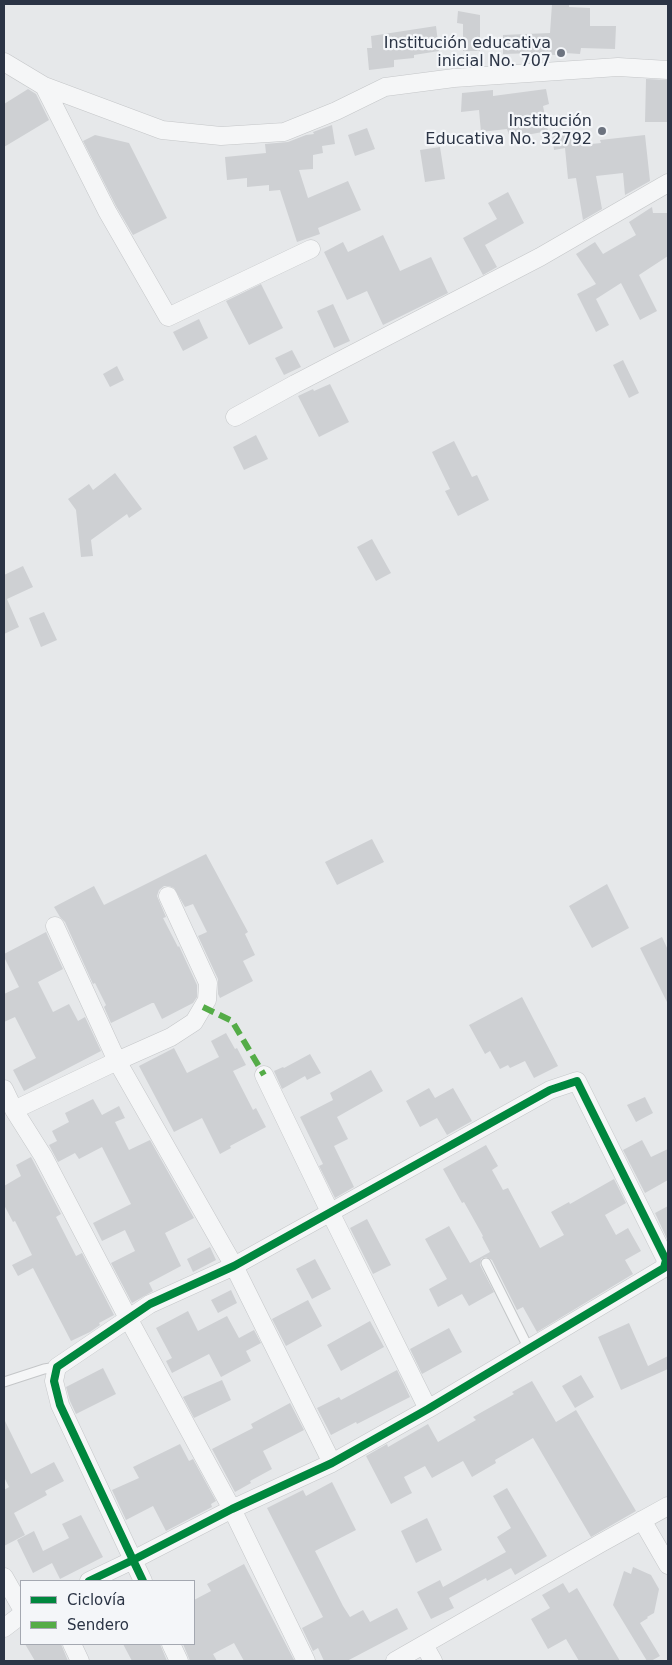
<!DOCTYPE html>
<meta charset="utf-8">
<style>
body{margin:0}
#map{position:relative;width:672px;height:1665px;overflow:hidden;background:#e6e8ea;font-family:"DejaVu Sans",sans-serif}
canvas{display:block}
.frame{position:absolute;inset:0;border:5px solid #2b3445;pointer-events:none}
.legend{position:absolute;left:20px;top:1580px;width:175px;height:65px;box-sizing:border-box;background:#f4f6f9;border:1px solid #a4a8b1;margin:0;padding:6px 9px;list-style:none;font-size:15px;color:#2b3445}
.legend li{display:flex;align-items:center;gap:10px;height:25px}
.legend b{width:25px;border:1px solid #a4a8b1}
</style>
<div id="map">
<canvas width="672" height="1665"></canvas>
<div class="frame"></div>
<ul class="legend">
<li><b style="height:6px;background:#00873e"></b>Ciclovía</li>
<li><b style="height:6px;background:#54ac47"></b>Sendero</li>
</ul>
</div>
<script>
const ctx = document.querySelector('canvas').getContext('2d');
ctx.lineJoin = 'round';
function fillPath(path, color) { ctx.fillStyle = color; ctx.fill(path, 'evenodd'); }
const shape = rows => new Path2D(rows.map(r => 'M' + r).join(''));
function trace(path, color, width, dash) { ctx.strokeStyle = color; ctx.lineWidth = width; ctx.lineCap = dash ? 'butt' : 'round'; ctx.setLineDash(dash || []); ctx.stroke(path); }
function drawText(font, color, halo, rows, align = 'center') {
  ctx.font = font + ' "DejaVu Sans",sans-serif'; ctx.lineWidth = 4.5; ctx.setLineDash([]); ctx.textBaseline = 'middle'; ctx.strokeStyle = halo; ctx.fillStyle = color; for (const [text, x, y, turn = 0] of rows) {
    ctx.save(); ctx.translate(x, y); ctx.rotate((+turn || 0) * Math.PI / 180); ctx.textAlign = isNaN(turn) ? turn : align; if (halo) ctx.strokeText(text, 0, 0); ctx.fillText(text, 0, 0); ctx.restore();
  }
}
const building = shape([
 [552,4,569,4,569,7,590,8,590,26,616,26,615,49,581,48,580,54,565,53,564,56,536,53,503,54,503,35,550,33],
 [458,11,480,15,480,51,463,51,463,24,457,23],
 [436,26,439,51,414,55,414,58,394,60,394,67,369,70,367,48,372,48,371,36],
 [646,79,668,80,668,122,645,122],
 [28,89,36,94,49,120,4,147,4,104],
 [546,89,549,104,543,106,548,131,510,138,507,129,481,132,479,110,461,112,462,93,493,90,493,96],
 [332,125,335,144,322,146,323,153,313,155,313,169,299,170,308,198,348,181,361,210,318,228,320,234,297,242,280,190,269,191,269,185,247,187,247,178,227,180,225,157,266,153,265,144,288,142,306,135,314,134,313,132],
 [367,128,375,149,355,156,348,135],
 [570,130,572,146,601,143,600,140,645,135,650,181,625,195,623,173,596,176,602,209,583,220,576,178,568,179,565,148,554,150,552,133],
 [95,135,129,143,167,218,133,235,116,206,83,141],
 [440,147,445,179,425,182,420,150],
 [508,192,524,223,485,245,497,267,483,275,463,238,497,219,488,203],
 [652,207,653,213,668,213,668,256,639,275,657,311,640,320,621,283,596,299,609,325,596,332,577,294,596,284,576,254,595,242,603,254,636,235,629,222],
 [383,235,400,271,431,257,448,293,383,325,367,291,347,300,324,252,343,242,348,252],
 [261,284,283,328,249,345,226,301],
 [333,304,350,341,334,348,317,311],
 [199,319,208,338,183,351,173,332],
 [292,350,301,367,284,375,275,358],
 [623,360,639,393,629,398,613,365],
 [117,366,124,380,110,387,103,374],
 [330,384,349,422,319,437,298,396,313,389,314,391],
 [256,435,268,459,244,470,233,447],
 [454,441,472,477,477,475,489,500,458,516,445,491,450,489,432,452],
 [115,473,142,509,129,518,127,514,91,540,93,556,81,557,76,510,68,499,89,484,93,490],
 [372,539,391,573,376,581,357,547],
 [23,566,33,587,7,599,19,627,4,634,4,575],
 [44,612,57,640,41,647,29,618],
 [372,839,384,862,337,885,325,862],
 [206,854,248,932,245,934,255,955,243,961,253,981,220,998,218,994,218,979,198,936,207,932,193,904,185,907,174,888,169,886,164,886,159,890,157,896,166,917,163,918,178,947,179,946,197,985,197,997,193,1003,162,1019,154,1003,152,1003,111,1023,104,1007,106,1005,95,983,93,984,65,922,60,917,54,907,94,886,104,905],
 [607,884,629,928,592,948,569,906],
 [46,932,63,969,38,982,53,1012,69,1004,78,1021,85,1017,101,1051,24,1091,13,1070,36,1058,15,1017,4,1022,4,994,19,987,4,957,4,954],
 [662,937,668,950,668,1004,640,948],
 [522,997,558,1066,534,1078,525,1061,510,1068,508,1065,500,1069,490,1051,485,1054,469,1025],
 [226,1033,235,1049,237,1048,246,1065,233,1071,253,1110,256,1108,266,1127,230,1146,231,1148,220,1154,202,1118,174,1132,139,1066,174,1048,187,1073,219,1057,211,1041],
 [310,1054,321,1073,307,1080,305,1076,282,1089,274,1071,283,1067,284,1068],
 [371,1070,383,1091,337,1117,348,1139,334,1146,354,1187,335,1198,319,1166,323,1164,300,1117,333,1100,330,1093],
 [429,1088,435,1098,453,1088,472,1121,447,1135,437,1118,420,1127,406,1101],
 [645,1097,653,1113,636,1122,627,1105],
 [93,1099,102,1115,119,1106,125,1118,115,1122,129,1150,150,1140,194,1218,165,1233,181,1266,149,1283,153,1291,132,1303,111,1263,135,1251,125,1230,102,1241,93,1223,131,1204,102,1147,79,1159,75,1153,58,1162,49,1145,57,1141,52,1131,69,1122,65,1113],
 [642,1140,651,1157,668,1149,668,1180,645,1193,623,1150],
 [486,1145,498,1166,492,1170,503,1190,508,1188,540,1248,564,1235,551,1212,569,1202,570,1204,614,1179,626,1203,605,1215,616,1235,628,1228,641,1251,625,1260,633,1274,537,1332,523,1307,517,1310,492,1260,486,1257,481,1259,480,1265,494,1292,469,1306,462,1294,438,1307,429,1289,447,1279,425,1239,449,1226,470,1263,490,1252,482,1237,483,1236,464,1202,462,1203,443,1169],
 [31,1157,61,1214,56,1217,76,1256,82,1253,114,1315,99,1323,100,1325,90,1332,71,1341,33,1268,18,1276,12,1265,32,1255,15,1221,13,1222,4,1205,4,1186,21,1176,16,1165],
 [668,1206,668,1241,655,1213],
 [367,1219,391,1265,373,1274,350,1228],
 [210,1247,216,1260,193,1272,187,1259],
 [315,1259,331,1289,312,1299,296,1269],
 [231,1290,237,1303,218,1313,211,1300],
 [308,1300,322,1326,286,1346,272,1319],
 [188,1311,198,1331,227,1316,239,1338,254,1330,261,1343,246,1351,251,1361,221,1377,209,1354,172,1373,166,1361,172,1358,156,1328],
 [370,1321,384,1347,341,1371,327,1345],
 [629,1323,648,1366,668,1356,668,1369,621,1390,598,1337],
 [449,1328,462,1352,422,1374,410,1349],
 [103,1368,116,1394,76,1414,70,1401,66,1387],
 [397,1370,410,1397,357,1424,356,1422,331,1435,317,1408,339,1397,341,1400],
 [581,1375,594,1397,575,1408,562,1386],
 [222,1380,231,1400,194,1418,183,1397],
 [532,1381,556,1422,576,1410,636,1511,591,1537,533,1438,495,1460,496,1463,472,1477,463,1461,432,1478,425,1466,404,1477,412,1493,391,1504,366,1456,387,1444,388,1447,428,1424,438,1442,476,1420,473,1417,514,1394,512,1392],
 [290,1403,304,1430,263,1451,272,1469,250,1481,251,1483,235,1492,212,1449,253,1428,251,1424],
 [4,1419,31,1474,54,1462,64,1481,45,1491,47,1495,14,1513,25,1535,4,1546,4,1490,9,1487,4,1477],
 [180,1444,189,1461,193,1459,216,1501,211,1504,212,1507,166,1531,153,1506,126,1520,112,1490,139,1478,133,1467],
 [332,1482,356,1530,315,1551,343,1606,350,1617,363,1610,370,1622,397,1608,408,1629,347,1661,324,1661,318,1648,313,1651,302,1628,323,1617,267,1508,303,1490,306,1496],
 [507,1488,547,1556,515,1575,511,1568,487,1581,486,1578,449,1598,454,1608,431,1619,417,1592,440,1580,443,1587,506,1552,497,1537,511,1528,493,1496],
 [81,1515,103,1557,60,1579,52,1563,33,1573,17,1540,34,1531,43,1551,69,1538,62,1524],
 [427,1518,442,1550,416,1563,401,1531],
 [244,1564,294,1660,244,1661,234,1643,213,1654,217,1661,190,1661,183,1644,194,1644,194,1600,211,1591,207,1584],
 [633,1567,651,1575,659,1589,654,1613,647,1617,648,1618,640,1623,660,1656,651,1661,647,1661,613,1605,624,1571,631,1574],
 [563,1583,569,1593,577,1588,620,1661,579,1661,566,1639,548,1649,531,1619,550,1608,542,1595],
 [25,1644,61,1644,68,1661,35,1661],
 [123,1644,160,1644,167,1661,132,1661]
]);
const service = shape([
 [486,1263,529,1349],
 [4,1382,44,1369,57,1367]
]);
const minor = shape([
 [4,62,44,86,162,130,221,136,284,132,336,111,385,87,454,78,618,67,668,70],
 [44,86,107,211,168,317,311,249],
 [235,417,295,384,540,257,668,183],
 [55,926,117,1061,234,1266,332,1463],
 [264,1075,330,1212,428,1409],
 [4,1089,14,1110,43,1156,128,1318,232,1509,306,1661],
 [14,1110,117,1061,171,1037,194,1022,207,1000,208,983,168,896],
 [642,1520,668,1565],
 [4,1577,21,1607],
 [89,1581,133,1560,232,1509,332,1463,428,1409,664,1268,666,1260,577,1081,550,1090,234,1266,150,1304,57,1367,54,1381,60,1405,133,1560,143,1581],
 [4,1628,21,1615],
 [72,1644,80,1661],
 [171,1644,179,1661],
 [424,1645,433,1661],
 [395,1661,601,1543,668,1506]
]);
const quiet = shape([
 [203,1007,232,1021,264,1075]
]);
const cycleway = shape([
 [89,1581,133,1560,232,1509,332,1463,428,1409,664,1268,666,1260,577,1081,550,1090,234,1266,150,1304,57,1367,54,1381,60,1405,133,1560,143,1581]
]);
const markers = [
 [561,53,5,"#6c737f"],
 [602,131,5,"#6c737f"]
];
const poiNames = [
 ["Institución educativa",551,44],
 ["inicial No. 707",551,62],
 ["Institución",592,122],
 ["Educativa No. 32792",592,140]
];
fillPath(building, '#ced0d3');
trace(service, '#c4c6c8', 11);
trace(minor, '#c4c6c8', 19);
trace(service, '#f5f6f7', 9);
trace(minor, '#f5f6f7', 18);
trace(quiet, '#54ac47', 6, [12, 6]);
trace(cycleway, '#00873e', 8);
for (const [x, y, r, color] of markers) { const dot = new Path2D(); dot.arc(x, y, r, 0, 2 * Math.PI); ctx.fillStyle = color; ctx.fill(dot); trace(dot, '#f4f6f9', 2); }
drawText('16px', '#2b3445', '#f4f6f9', poiNames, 'right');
</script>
